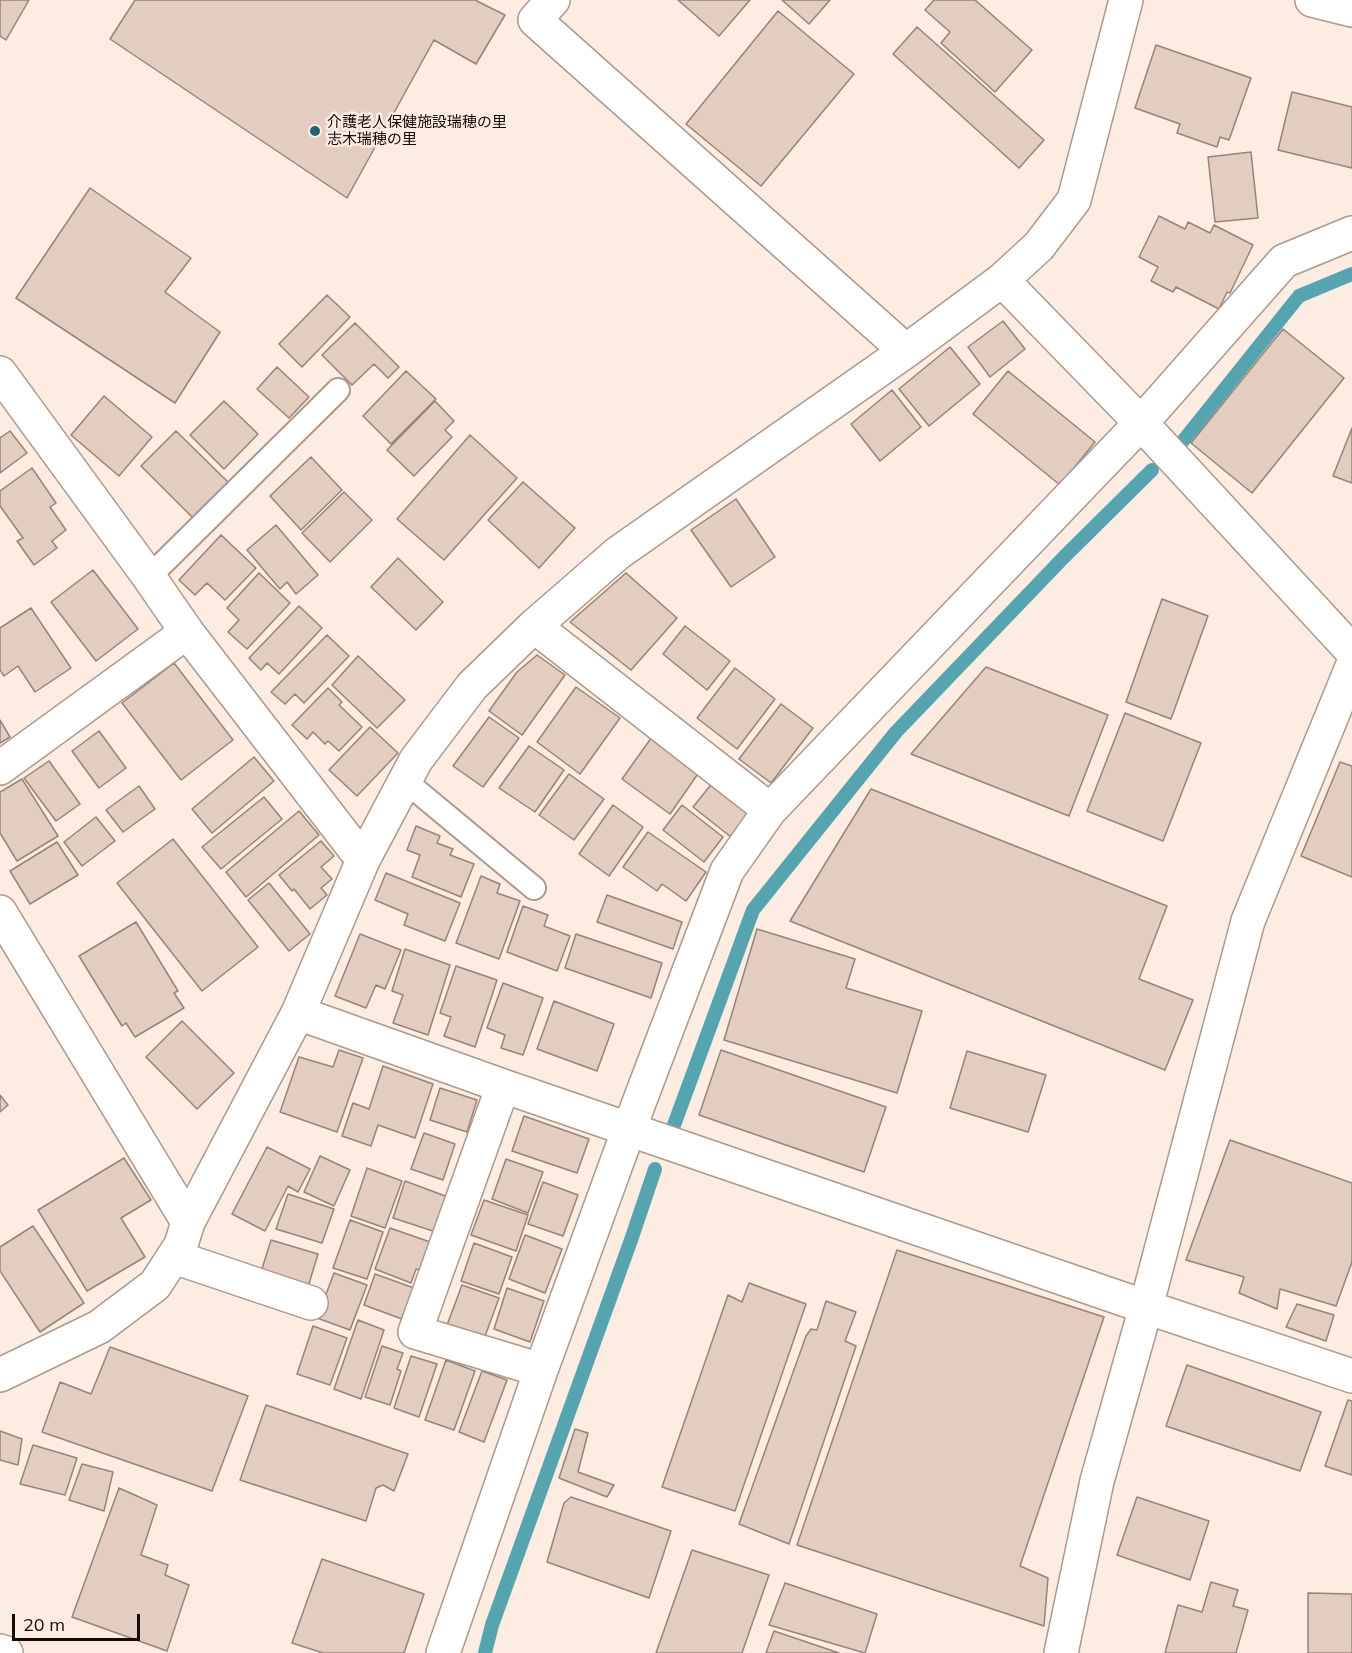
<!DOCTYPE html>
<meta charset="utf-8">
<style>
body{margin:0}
#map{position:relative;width:1352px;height:1653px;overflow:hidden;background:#fdece1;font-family:Mulish,sans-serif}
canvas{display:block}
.scale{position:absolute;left:12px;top:1614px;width:128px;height:27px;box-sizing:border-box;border:3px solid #130c08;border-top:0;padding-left:8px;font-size:18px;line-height:21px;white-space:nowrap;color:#130c08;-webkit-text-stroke:4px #fdece1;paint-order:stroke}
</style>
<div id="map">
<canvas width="1352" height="1653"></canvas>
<div class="scale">20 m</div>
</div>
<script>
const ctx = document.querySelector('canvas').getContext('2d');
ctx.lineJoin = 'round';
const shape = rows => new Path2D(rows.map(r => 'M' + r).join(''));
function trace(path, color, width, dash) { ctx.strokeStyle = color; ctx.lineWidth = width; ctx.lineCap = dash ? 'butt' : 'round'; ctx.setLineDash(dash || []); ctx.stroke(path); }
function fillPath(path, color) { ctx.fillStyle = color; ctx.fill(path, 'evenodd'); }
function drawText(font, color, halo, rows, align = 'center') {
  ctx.font = font + ' Mulish,"Noto Sans JP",sans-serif'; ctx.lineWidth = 5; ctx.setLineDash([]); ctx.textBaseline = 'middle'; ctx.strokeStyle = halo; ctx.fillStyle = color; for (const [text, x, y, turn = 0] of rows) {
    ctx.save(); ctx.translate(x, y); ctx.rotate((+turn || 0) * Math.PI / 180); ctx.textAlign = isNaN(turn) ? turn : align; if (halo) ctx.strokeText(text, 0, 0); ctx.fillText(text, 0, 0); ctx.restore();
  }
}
const stream = shape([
 [1183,441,1299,296,1352,274],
 [674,1125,753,910,896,732,1065,556,1152,470],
 [485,1653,492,1625,631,1240,655,1169]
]);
const building = shape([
 [0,0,29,0,6,40,0,36,0,0],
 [135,0,475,0,505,15,476,64,434,40,347,198,110,39,135,0],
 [678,0,750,0,719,36,678,0],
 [782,0,830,0,809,24,782,0],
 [934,0,975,0,1032,50,995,92,941,43,950,32,925,10,934,0],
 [778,11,854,74,761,186,686,124,778,11],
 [917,27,1044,140,1019,168,893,54,917,27],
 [1156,45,1251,78,1229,140,1220,137,1217,147,1177,133,1180,124,1135,108,1156,45],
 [1292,92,1352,107,1352,168,1278,150,1292,92],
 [1251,152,1258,218,1215,222,1208,157,1251,152],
 [90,188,191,258,165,292,220,332,175,403,16,298,90,188],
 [1159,216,1185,229,1188,222,1210,233,1214,225,1253,245,1230,293,1227,292,1219,309,1176,287,1173,292,1151,281,1158,267,1139,257,1159,216],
 [327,295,350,317,302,367,279,344,327,295],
 [1003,321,1025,349,990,377,968,347,1003,321],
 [355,323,399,367,388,378,374,364,352,385,322,355,355,323],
 [1283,329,1344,378,1252,493,1191,443,1283,329],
 [950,347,980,384,929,426,899,389,950,347],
 [277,367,309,397,289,418,257,389,277,367],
 [406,371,436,399,391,444,363,416,406,371],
 [1008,371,1095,442,1060,485,973,414,1008,371],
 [892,390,921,427,880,461,851,424,892,390],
 [104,396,152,437,119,476,71,435,104,396],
 [224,401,258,434,224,469,190,435,224,401],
 [435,401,454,421,445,430,452,437,414,476,387,450,435,401],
 [1352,428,1352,483,1333,476,1352,428],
 [10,431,27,453,0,473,0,438,10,431],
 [176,431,228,482,193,518,141,466,176,431],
 [470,435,517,478,444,560,397,519,470,435],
 [311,457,342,490,301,530,270,496,311,457],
 [32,468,56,503,50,507,66,530,52,541,57,548,34,565,17,541,23,538,0,506,0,491,32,468],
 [523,482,575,528,539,568,488,520,523,482],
 [344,492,372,520,330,562,302,533,344,492],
 [736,499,775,557,731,587,691,530,736,499],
 [276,525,318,575,296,594,287,582,280,589,247,550,276,525],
 [221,535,256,568,225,600,207,583,195,595,179,580,221,535],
 [398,558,443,602,416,630,371,587,398,558],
 [93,570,138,629,96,661,51,602,93,570],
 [259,573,290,603,247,649,228,632,239,620,227,608,259,573],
 [626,573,677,618,631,670,570,622,626,573],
 [1162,599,1208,616,1171,719,1126,702,1162,599],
 [299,606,322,628,279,674,267,663,261,670,249,658,299,606],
 [31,608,71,668,35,692,18,666,4,676,0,670,0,628,31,608],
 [685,626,730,661,707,690,663,654,685,626],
 [327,635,349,656,304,703,295,694,285,704,271,692,327,635],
 [537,655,565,675,522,735,489,711,517,672,537,655],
 [358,656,405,700,377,728,332,685,358,656],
 [174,663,233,740,181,780,122,703,174,663],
 [986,667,1108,715,1069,816,911,754,986,667],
 [735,668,775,699,737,749,697,718,735,668],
 [576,687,620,718,580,774,537,742,576,687],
 [328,688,342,702,339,705,362,727,339,751,328,741,325,744,313,732,307,739,292,725,328,688],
 [781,704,813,728,771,783,739,759,781,704],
 [1125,713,1201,743,1163,841,1087,811,1125,713],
 [489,717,519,738,483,787,453,766,489,717],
 [0,720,10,737,0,743,0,720],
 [370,727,398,753,357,796,329,770,370,727],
 [99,731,126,768,99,788,72,751,99,731],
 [654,734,702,768,670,814,622,779,654,734],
 [529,746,564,770,535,812,499,788,529,746],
 [254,757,274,781,212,833,192,809,254,757],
 [49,761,80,804,56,821,24,778,49,761],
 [1340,762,1352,766,1352,877,1301,856,1340,762],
 [569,774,604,799,574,840,539,815,569,774],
 [22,779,58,836,17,861,0,833,0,792,22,779],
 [714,781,752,811,731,837,693,807,714,781],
 [139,786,155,809,123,832,106,810,139,786],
 [871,789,1167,906,1139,979,1193,1000,1165,1070,790,921,871,789],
 [264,797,282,819,221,869,202,847,264,797],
 [613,805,643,827,609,876,579,854,613,805],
 [682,805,723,837,704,862,663,830,682,805],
 [299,811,319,835,246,897,226,872,299,811],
 [96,817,115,841,82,866,64,842,96,817],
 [416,826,440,836,437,843,453,849,450,855,474,864,461,897,412,877,420,855,407,850,416,826],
 [648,832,706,872,686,901,662,884,657,891,623,867,648,832],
 [173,839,258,947,202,991,117,883,173,839],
 [321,841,334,856,321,867,332,879,321,888,327,895,310,909,294,889,292,891,279,875,321,841],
 [57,842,78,875,30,904,10,871,57,842],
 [386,873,460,903,445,941,404,925,408,914,375,900,386,873],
 [481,876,500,884,497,893,520,901,499,959,456,943,481,876],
 [269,883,310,934,289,951,248,900,269,883],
 [607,895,682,922,673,949,597,922,607,895],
 [523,906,548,915,544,926,570,936,557,971,507,952,523,906],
 [136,922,178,991,174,993,184,1008,135,1037,126,1023,122,1026,79,956,136,922],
 [757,929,855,959,846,988,922,1011,897,1093,724,1040,757,929],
 [360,934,401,950,385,989,376,985,366,1008,335,996,360,934],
 [576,934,662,963,651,998,565,968,576,934],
 [405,949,450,965,428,1035,393,1023,403,995,392,991,405,949],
 [456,966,497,980,475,1047,444,1036,451,1017,440,1013,456,966],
 [503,983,543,998,523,1055,501,1048,505,1035,487,1028,503,983],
 [554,1001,614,1024,597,1071,537,1049,554,1001],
 [182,1021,234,1073,197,1109,146,1057,182,1021],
 [339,1050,363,1058,337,1132,280,1112,299,1057,333,1067,339,1050],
 [721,1050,886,1107,864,1172,699,1115,721,1050],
 [967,1051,1046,1075,1028,1132,950,1108,967,1051],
 [383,1066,433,1084,415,1138,378,1125,371,1146,342,1136,353,1103,369,1109,383,1066],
 [440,1088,477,1100,467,1132,430,1120,440,1088],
 [0,1095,8,1105,0,1112,0,1095],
 [524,1116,589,1139,577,1173,512,1151,524,1116],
 [424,1133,455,1144,443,1180,411,1169,424,1133],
 [1230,1140,1352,1183,1352,1262,1336,1306,1280,1289,1277,1309,1239,1293,1244,1277,1186,1260,1230,1140],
 [267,1147,310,1169,298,1192,288,1186,265,1231,232,1214,267,1147],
 [320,1156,350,1170,334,1206,304,1192,320,1156],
 [124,1158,151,1200,121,1218,145,1257,87,1291,38,1210,124,1158],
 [506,1159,543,1172,528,1213,492,1199,506,1159],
 [367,1168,402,1181,385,1228,351,1216,367,1168],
 [405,1181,448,1197,436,1232,393,1218,405,1181],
 [543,1182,578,1195,563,1236,528,1224,543,1182],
 [288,1194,334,1209,322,1243,276,1229,288,1194],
 [484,1200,528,1215,516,1251,471,1235,484,1200],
 [350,1220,383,1232,367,1279,333,1268,350,1220],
 [33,1226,84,1303,40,1332,0,1271,0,1247,33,1226],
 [390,1228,433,1243,423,1271,416,1269,411,1283,375,1269,390,1228],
 [525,1235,562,1249,545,1293,509,1279,525,1235],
 [271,1240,318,1254,308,1287,261,1272,271,1240],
 [474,1243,512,1257,499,1294,461,1281,474,1243],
 [897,1250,1104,1317,1020,1566,1048,1578,1044,1626,797,1545,897,1250],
 [334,1273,367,1285,350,1330,317,1318,334,1273],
 [375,1274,414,1288,402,1319,364,1305,375,1274],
 [749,1283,806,1304,735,1511,662,1487,728,1295,742,1302,749,1283],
 [462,1285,499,1298,484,1339,447,1325,462,1285],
 [507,1288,544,1301,530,1342,494,1329,507,1288],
 [826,1301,856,1312,845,1341,856,1346,789,1544,739,1524,806,1336,811,1329,817,1330,826,1301],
 [1297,1304,1334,1315,1326,1341,1286,1327,1297,1304],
 [358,1320,384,1330,361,1399,334,1389,358,1320],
 [313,1326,347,1338,330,1385,297,1374,313,1326],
 [382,1346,403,1353,397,1369,401,1371,390,1405,365,1397,382,1346],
 [110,1347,248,1396,212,1491,42,1432,60,1382,91,1394,110,1347],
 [411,1356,437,1364,419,1417,394,1408,411,1356],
 [446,1360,475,1371,454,1430,425,1420,446,1360],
 [1187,1365,1321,1412,1300,1471,1166,1426,1187,1365],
 [482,1371,507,1380,484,1442,459,1432,482,1371],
 [1348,1400,1352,1401,1352,1475,1325,1466,1348,1400],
 [266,1405,408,1454,394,1491,383,1485,376,1488,366,1521,240,1480,266,1405],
 [575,1429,588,1433,578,1472,614,1485,607,1497,559,1478,575,1429],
 [0,1431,22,1439,18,1465,0,1460,0,1431],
 [33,1445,77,1458,65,1495,20,1484,33,1445],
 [82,1464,113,1472,104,1511,69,1500,82,1464],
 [119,1488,157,1505,141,1555,168,1565,165,1575,189,1585,167,1651,72,1617,119,1488],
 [571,1497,671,1531,649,1598,547,1562,564,1503,571,1497],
 [1137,1497,1209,1521,1190,1580,1117,1555,1137,1497],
 [692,1550,769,1575,742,1653,656,1653,692,1550],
 [322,1559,424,1594,404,1653,323,1653,292,1643,322,1559],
 [1211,1582,1238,1590,1233,1606,1248,1610,1236,1653,1165,1653,1178,1605,1202,1612,1211,1582],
 [785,1583,877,1614,865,1653,769,1625,785,1583],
 [1308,1593,1352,1594,1352,1653,1308,1653,1308,1593],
 [774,1631,839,1653,766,1653,774,1631]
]);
const service = shape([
 [149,577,338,390],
 [405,781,534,888]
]);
const minor = shape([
 [553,0,535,20,906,351],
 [1002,280,1141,423,1352,651],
 [0,373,149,577,187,632,363,860],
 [534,626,770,810],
 [0,768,187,632],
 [0,912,188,1222],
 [298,1013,503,1086,1146,1307,1352,1376],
 [503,1086,415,1332,541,1370],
 [174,1257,311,1303],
 [0,1375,99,1327,155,1285,181,1245,188,1222,298,1013,363,860,416,760,472,686,534,626,618,553,906,351,1002,280,1039,246,1074,200,1126,0],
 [443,1653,541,1370,629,1129,727,871,770,810,1141,423,1284,261,1352,233],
 [1061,1653,1097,1481,1146,1307,1248,921,1352,667]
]);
const secondary = shape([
 [0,1651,6,1653]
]);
const trunk = shape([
 [1312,0,1352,10]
]);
const markers = [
 [315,131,6,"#1b6671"]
];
const poiNames = [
 ["介護老人保健施設瑞穂の里",327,122],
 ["志木瑞穂の里",327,139]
];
trace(stream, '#57a4b1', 14);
fillPath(building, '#e2cdc0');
trace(building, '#978478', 1.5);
trace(service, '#ac998c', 26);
trace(minor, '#ac998c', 36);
trace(secondary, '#ac998c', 36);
trace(trunk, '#ac998c', 36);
trace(service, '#fff', 22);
trace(minor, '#fff', 33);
trace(secondary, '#fff', 33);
trace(trunk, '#fff', 33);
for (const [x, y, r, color] of markers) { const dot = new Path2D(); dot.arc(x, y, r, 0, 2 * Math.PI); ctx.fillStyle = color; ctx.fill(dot); trace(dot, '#fdece1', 2); }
drawText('15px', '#130c08', '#fdece1', poiNames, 'left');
</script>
